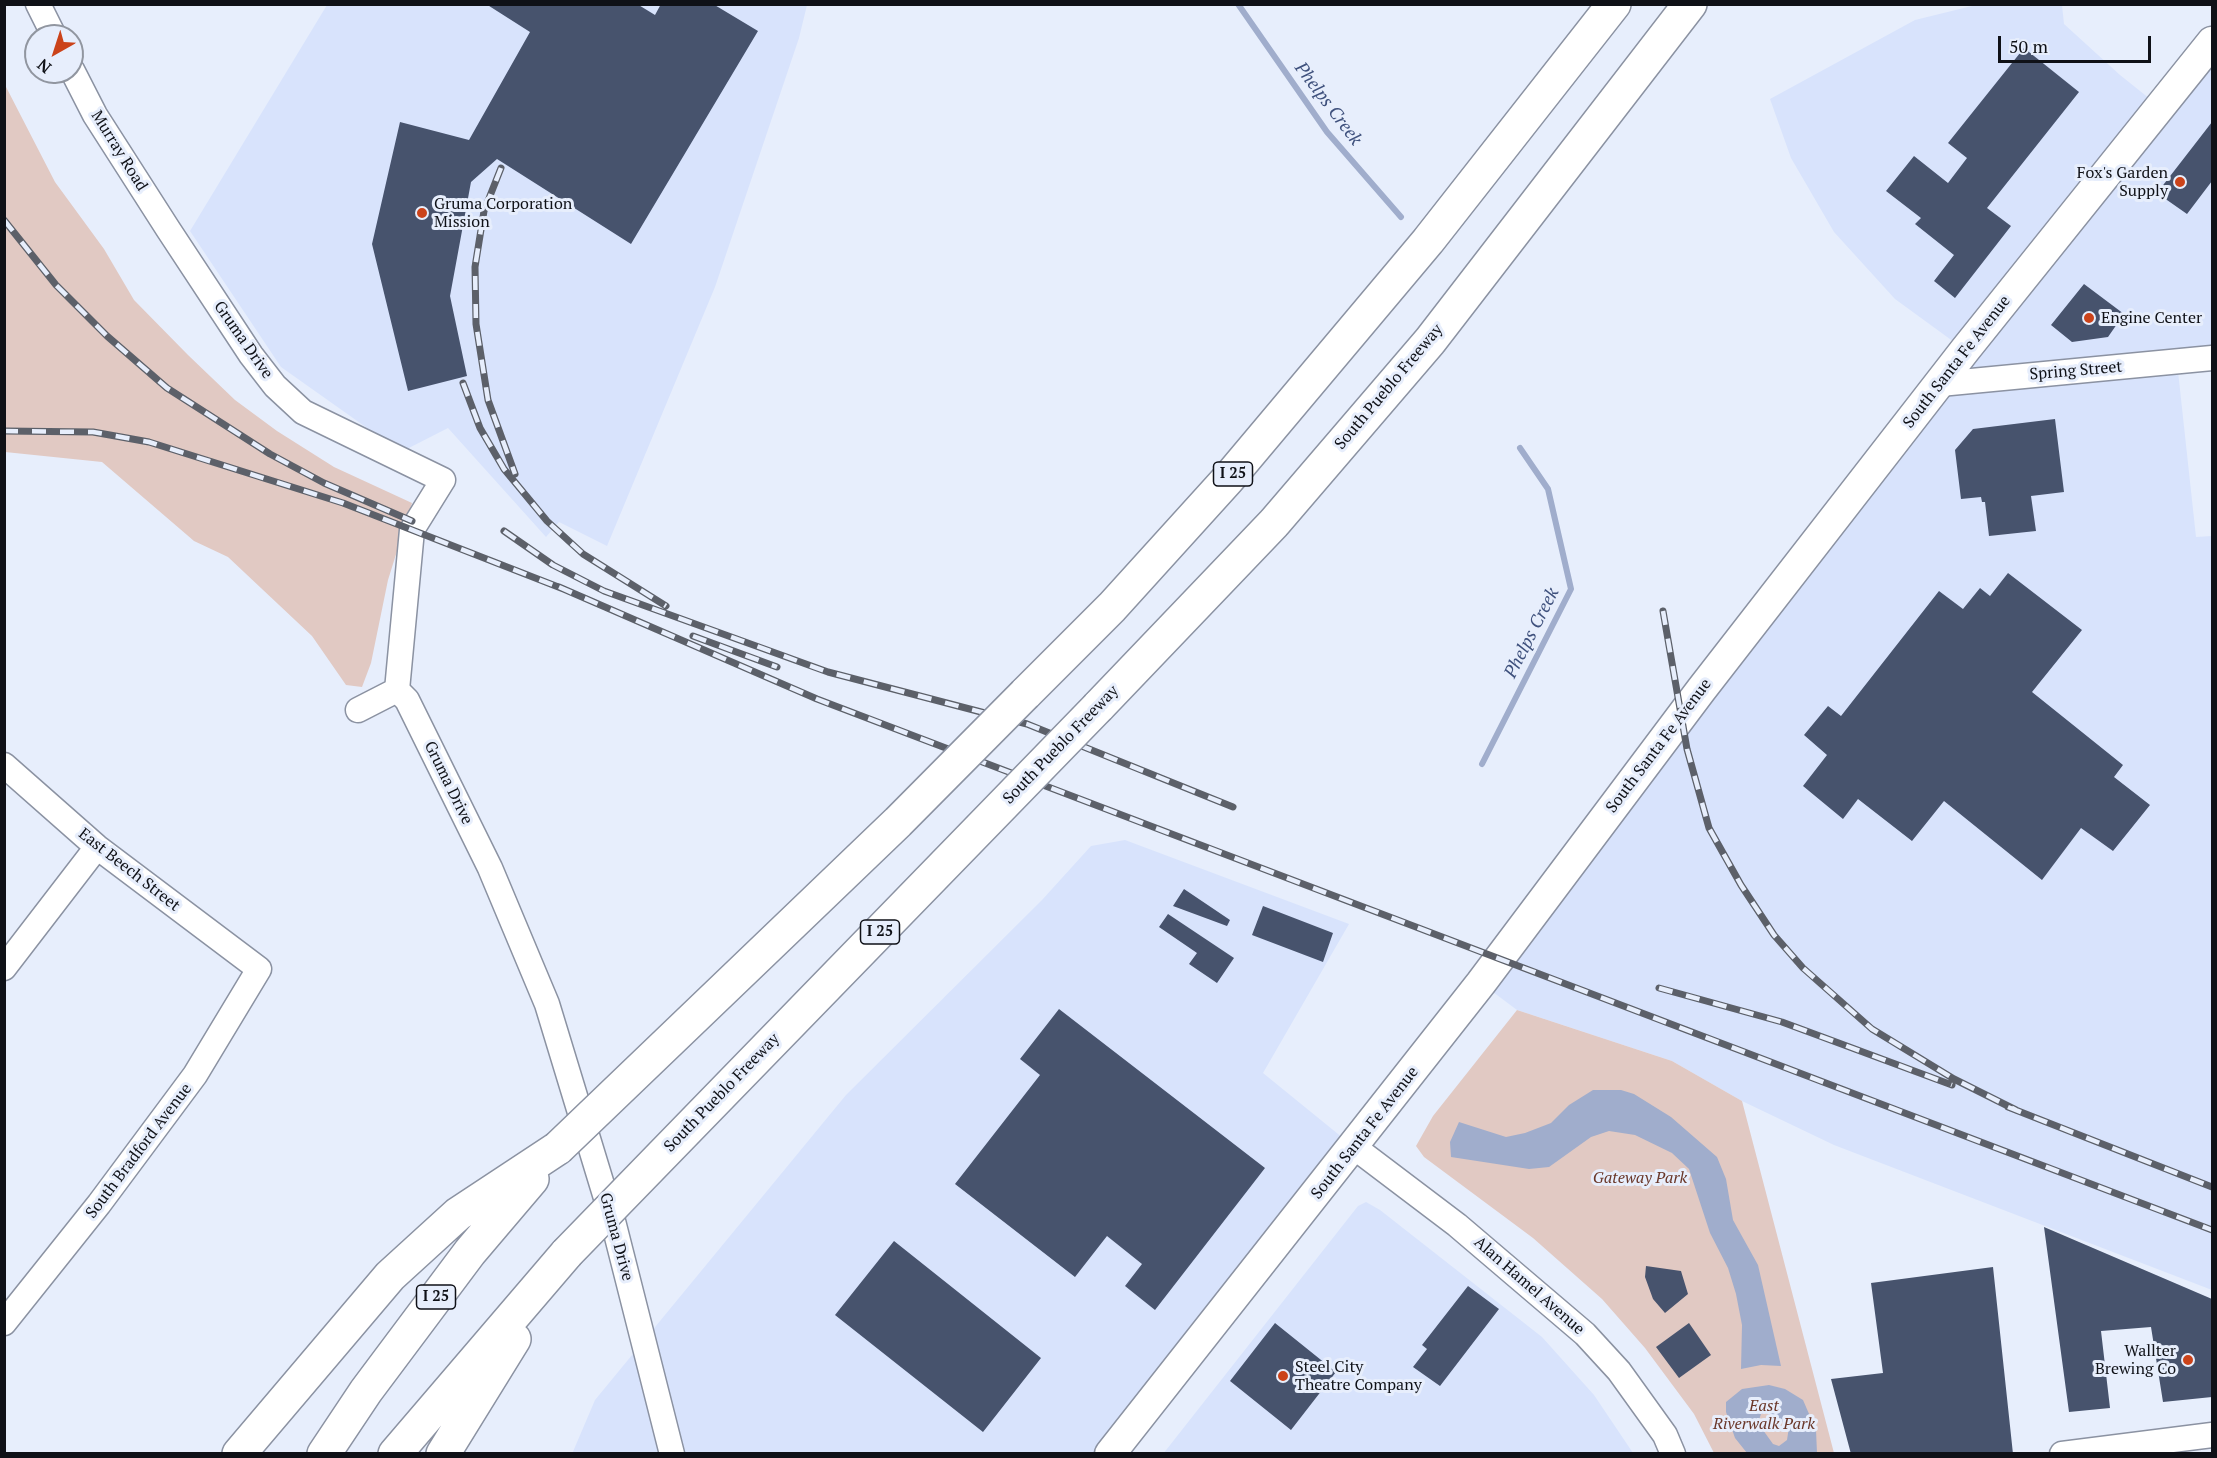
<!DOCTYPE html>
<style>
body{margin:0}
#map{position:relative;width:2217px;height:1458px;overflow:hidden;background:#e7eefc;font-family:"PT Serif",serif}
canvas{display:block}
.frame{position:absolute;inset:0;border:6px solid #0f1117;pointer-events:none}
.north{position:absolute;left:24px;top:24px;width:60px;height:60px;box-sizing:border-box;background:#e7eefc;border:2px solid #9196a0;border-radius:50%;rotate:219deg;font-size:16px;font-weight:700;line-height:24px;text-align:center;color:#0f1117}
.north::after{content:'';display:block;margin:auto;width:21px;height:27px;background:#cb431a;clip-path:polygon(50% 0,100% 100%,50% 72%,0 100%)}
.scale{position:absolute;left:1998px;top:36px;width:153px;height:27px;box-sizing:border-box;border:3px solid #0f1117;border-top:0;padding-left:8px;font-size:18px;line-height:21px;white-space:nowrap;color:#0f1117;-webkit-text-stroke:4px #e7eefc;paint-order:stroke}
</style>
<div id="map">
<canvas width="2217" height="1458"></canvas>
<div class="frame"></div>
<div class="north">N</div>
<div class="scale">50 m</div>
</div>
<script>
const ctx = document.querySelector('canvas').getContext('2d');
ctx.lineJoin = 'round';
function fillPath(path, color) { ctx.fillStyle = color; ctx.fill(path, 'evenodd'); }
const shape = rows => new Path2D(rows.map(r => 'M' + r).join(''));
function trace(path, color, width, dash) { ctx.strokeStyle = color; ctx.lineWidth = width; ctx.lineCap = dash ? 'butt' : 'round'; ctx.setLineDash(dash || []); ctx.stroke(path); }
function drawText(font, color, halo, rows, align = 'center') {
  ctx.font = font + ' "PT Serif",serif'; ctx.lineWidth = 6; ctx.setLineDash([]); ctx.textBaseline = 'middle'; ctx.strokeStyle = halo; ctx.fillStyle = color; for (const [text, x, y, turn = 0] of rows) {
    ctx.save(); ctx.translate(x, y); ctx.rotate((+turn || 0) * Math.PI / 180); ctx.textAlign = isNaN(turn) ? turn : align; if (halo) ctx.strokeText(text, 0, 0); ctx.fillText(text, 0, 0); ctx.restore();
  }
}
const built = shape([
 [327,5,807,5,799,38,715,287,607,546,559,522,546,537,448,428,401,452,281,367,190,231],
 [1976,5,2062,5,2064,24,2120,75,2160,107,2212,42,2212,358,2177,362,2196,537,2212,536,2212,1290,1834,1145,1742,1101,1672,1061,1517,1010,1481,983,1965,350,1895,299,1834,232,1791,158,1770,99,1915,20],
 [1125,840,1349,924,1263,1073,1354,1147,1110,1453,572,1454,595,1400,846,1095,1042,900,1091,846],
 [1366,1202,1380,1210,1542,1337,1594,1395,1633,1453,1163,1454,1358,1206]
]);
const green = shape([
 [4,83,55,182,104,249,134,300,188,355,235,400,277,431,334,467,412,503,388,580,371,663,362,687,346,685,312,636,228,557,194,541,102,462,5,452],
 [1517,1010,1672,1061,1742,1101,1834,1453,1714,1453,1694,1414,1645,1348,1602,1299,1533,1238,1424,1157,1416,1146,1433,1116]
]);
const water = shape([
 [1593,1090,1621,1090,1634,1094,1671,1117,1717,1157,1726,1179,1733,1220,1758,1265,1781,1366,1761,1365,1741,1369,1742,1325,1736,1294,1728,1268,1710,1233,1689,1169,1672,1153,1635,1135,1609,1131,1591,1137,1549,1167,1529,1169,1451,1157,1450,1142,1459,1122,1506,1137,1525,1133,1551,1123,1569,1105],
 [1769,1385,1785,1389,1803,1400,1816,1430,1817,1453,1747,1453,1735,1438,1726,1412,1726,1402,1742,1389],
 [1766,1413,1777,1417,1789,1427,1787,1440,1779,1446,1773,1444,1758,1423,1761,1414]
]);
const stream = shape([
 [1238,4,1327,132,1401,217],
 [1482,764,1571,589,1548,489,1520,448]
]);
const building = shape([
 [486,4,637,4,655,15,661,4,713,4,758,31,631,244,497,159,471,182,450,296,467,376,408,391,372,244,400,122,469,140,530,32],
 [2024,48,2079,92,1987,208,2011,226,1955,298,1934,281,1954,255,1915,224,1921,218,1886,191,1914,156,1948,183,1967,158,1948,143],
 [2212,122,2212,181,2187,214,2157,193],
 [2084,284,2124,314,2108,337,2072,342,2051,325],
 [2055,419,2064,492,2031,496,2036,531,1989,536,1985,502,1982,502,1981,497,1961,499,1955,450,1973,429],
 [2008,573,2082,630,2032,692,2123,765,2114,777,2150,805,2113,851,2081,828,2042,880,1944,801,1912,841,1858,799,1843,819,1803,786,1827,755,1804,735,1828,706,1841,716,1939,591,1963,609,1980,588,1990,596],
 [1184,889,1230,920,1227,926,1173,906],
 [1263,906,1333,933,1323,962,1252,935],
 [1168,914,1234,958,1217,983,1189,964,1197,953,1159,927],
 [1059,1009,1265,1168,1155,1310,1125,1286,1142,1264,1107,1236,1075,1277,955,1184,1040,1075,1020,1059],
 [2044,1227,2212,1299,2212,1397,2163,1402,2151,1327,2101,1331,2110,1408,2069,1412],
 [894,1241,1041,1358,983,1432,835,1315],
 [1646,1266,1681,1271,1688,1294,1665,1313,1653,1299,1645,1277],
 [1993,1267,2013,1454,1851,1454,1831,1379,1883,1373,1871,1283],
 [1468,1286,1499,1309,1440,1386,1413,1367,1427,1349,1422,1345],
 [1275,1323,1336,1372,1291,1430,1230,1381],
 [1689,1323,1711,1355,1679,1378,1656,1347]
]);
const minor = shape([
 [38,4,54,36],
 [72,70,95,115,168,229,251,355,275,386,303,412,443,480,412,530,397,690],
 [1940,384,2212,358],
 [397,690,407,700,490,868,547,1004,613,1221,672,1454],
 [358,710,397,690],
 [4,765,97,847,259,969,195,1075,99,1204,4,1323],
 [4,968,97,847],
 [1354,1147,1457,1225,1585,1334,1619,1371,1665,1435,1673,1454],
 [2062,1454,2212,1435]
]);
const major = shape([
 [1110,1454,1481,983,1701,690,1965,350,2212,42]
]);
const highway = shape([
 [1025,694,1112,607,1228,479,1428,241,1614,4],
 [1098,707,1274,523,1430,341,1690,4],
 [239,1454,390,1276,458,1214,558,1148],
 [324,1454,366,1391,470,1252,532,1179],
 [395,1454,567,1253],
 [443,1454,514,1339]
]);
const rail = shape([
 [501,168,484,211,475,267,476,324,488,400,515,474],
 [4,220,56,285,107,336,167,388,270,454,324,483,412,521],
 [463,383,480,428,504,469,547,521,583,554,666,606],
 [4,431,93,432,149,442,343,503,566,590],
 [504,531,553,565,604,591,828,672,1027,724,1233,807],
 [559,587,817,699,2212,1230],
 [1663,611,1687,749,1709,828,1741,885,1774,935,1803,968,1872,1029,1954,1079,2016,1110],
 [693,636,777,667],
 [1659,988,1782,1022,1952,1085],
 [2008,1107,2212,1187]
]);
const highwayBridge = shape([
 [558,1148,898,822,1025,694],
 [567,1253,1098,707]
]);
const markers = [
 [2180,182,6,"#cb431a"],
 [422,213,6,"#cb431a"],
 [2089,318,6,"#cb431a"],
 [2188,1360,6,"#cb431a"],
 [1283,1376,6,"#cb431a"]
];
const shields = [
 [1233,474,39],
 [880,932,39],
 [436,1297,39]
];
const shieldNames = [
 ["I 25",1233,474],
 ["I 25",880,932],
 ["I 25",436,1297]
];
const streetNames = [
 ["Murray Road",119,151,58],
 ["Gruma Drive",243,340,55],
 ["South Santa Fe Avenue",1957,362,-52],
 ["Spring Street",2076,371,-5],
 ["South Pueblo Freeway",1389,387,-50],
 ["South Pueblo Freeway",1061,745,-46],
 ["South Santa Fe Avenue",1659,746,-53],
 ["Gruma Drive",448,783,64],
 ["East Beech Street",129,870,38],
 ["South Pueblo Freeway",722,1093,-46],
 ["South Santa Fe Avenue",1365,1133,-52],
 ["South Bradford Avenue",139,1151,-53],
 ["Gruma Drive",616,1237,75],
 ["Alan Hamel Avenue",1529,1286,41]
];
const poiNames = [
 ["Fox's Garden",2168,173,"right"],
 ["Supply",2168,191,"right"],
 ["Gruma Corporation",434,204],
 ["Mission",434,222],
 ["Engine Center",2101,318],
 ["Wallter",2176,1351,"right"],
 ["Brewing Co",2176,1369,"right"],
 ["Steel City",1295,1367],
 ["Theatre Company",1295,1385]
];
const parkNames = [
 ["Gateway Park",1640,1178],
 ["East",1764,1406],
 ["Riverwalk Park",1764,1424]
];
const waterNames = [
 ["Phelps Creek",1328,104,53],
 ["Phelps Creek",1532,633,-63]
];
fillPath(built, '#d8e3fc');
fillPath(green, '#e1c9c3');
fillPath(water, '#a0adcc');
trace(stream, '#a0adcc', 6);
fillPath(building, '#47536d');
trace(minor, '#8b92a2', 27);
trace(major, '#8b92a2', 33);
trace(highway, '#8b92a2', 36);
trace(minor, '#fff', 24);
trace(major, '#fff', 30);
trace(highway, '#fff', 33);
trace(rail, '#5c6069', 7);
trace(rail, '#e7eefc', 4.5, [14]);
trace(highwayBridge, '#8b92a2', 36, []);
trace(highwayBridge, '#fff', 33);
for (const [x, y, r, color] of markers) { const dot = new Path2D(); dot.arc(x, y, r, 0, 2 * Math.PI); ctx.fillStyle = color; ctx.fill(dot); trace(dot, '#e7eefc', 2); }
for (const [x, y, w] of shields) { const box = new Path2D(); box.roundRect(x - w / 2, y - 12, w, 24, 4.5); ctx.fillStyle = '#e7eefc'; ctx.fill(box); trace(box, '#0f1117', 1.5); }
drawText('bold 15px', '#0f1117', null, shieldNames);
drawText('16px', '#0f1117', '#e7eefc', streetNames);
drawText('16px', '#0f1117', '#e7eefc', poiNames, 'left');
drawText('italic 16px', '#6a3729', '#e7eefc', parkNames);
drawText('italic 18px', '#3f517d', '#e7eefc', waterNames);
</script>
